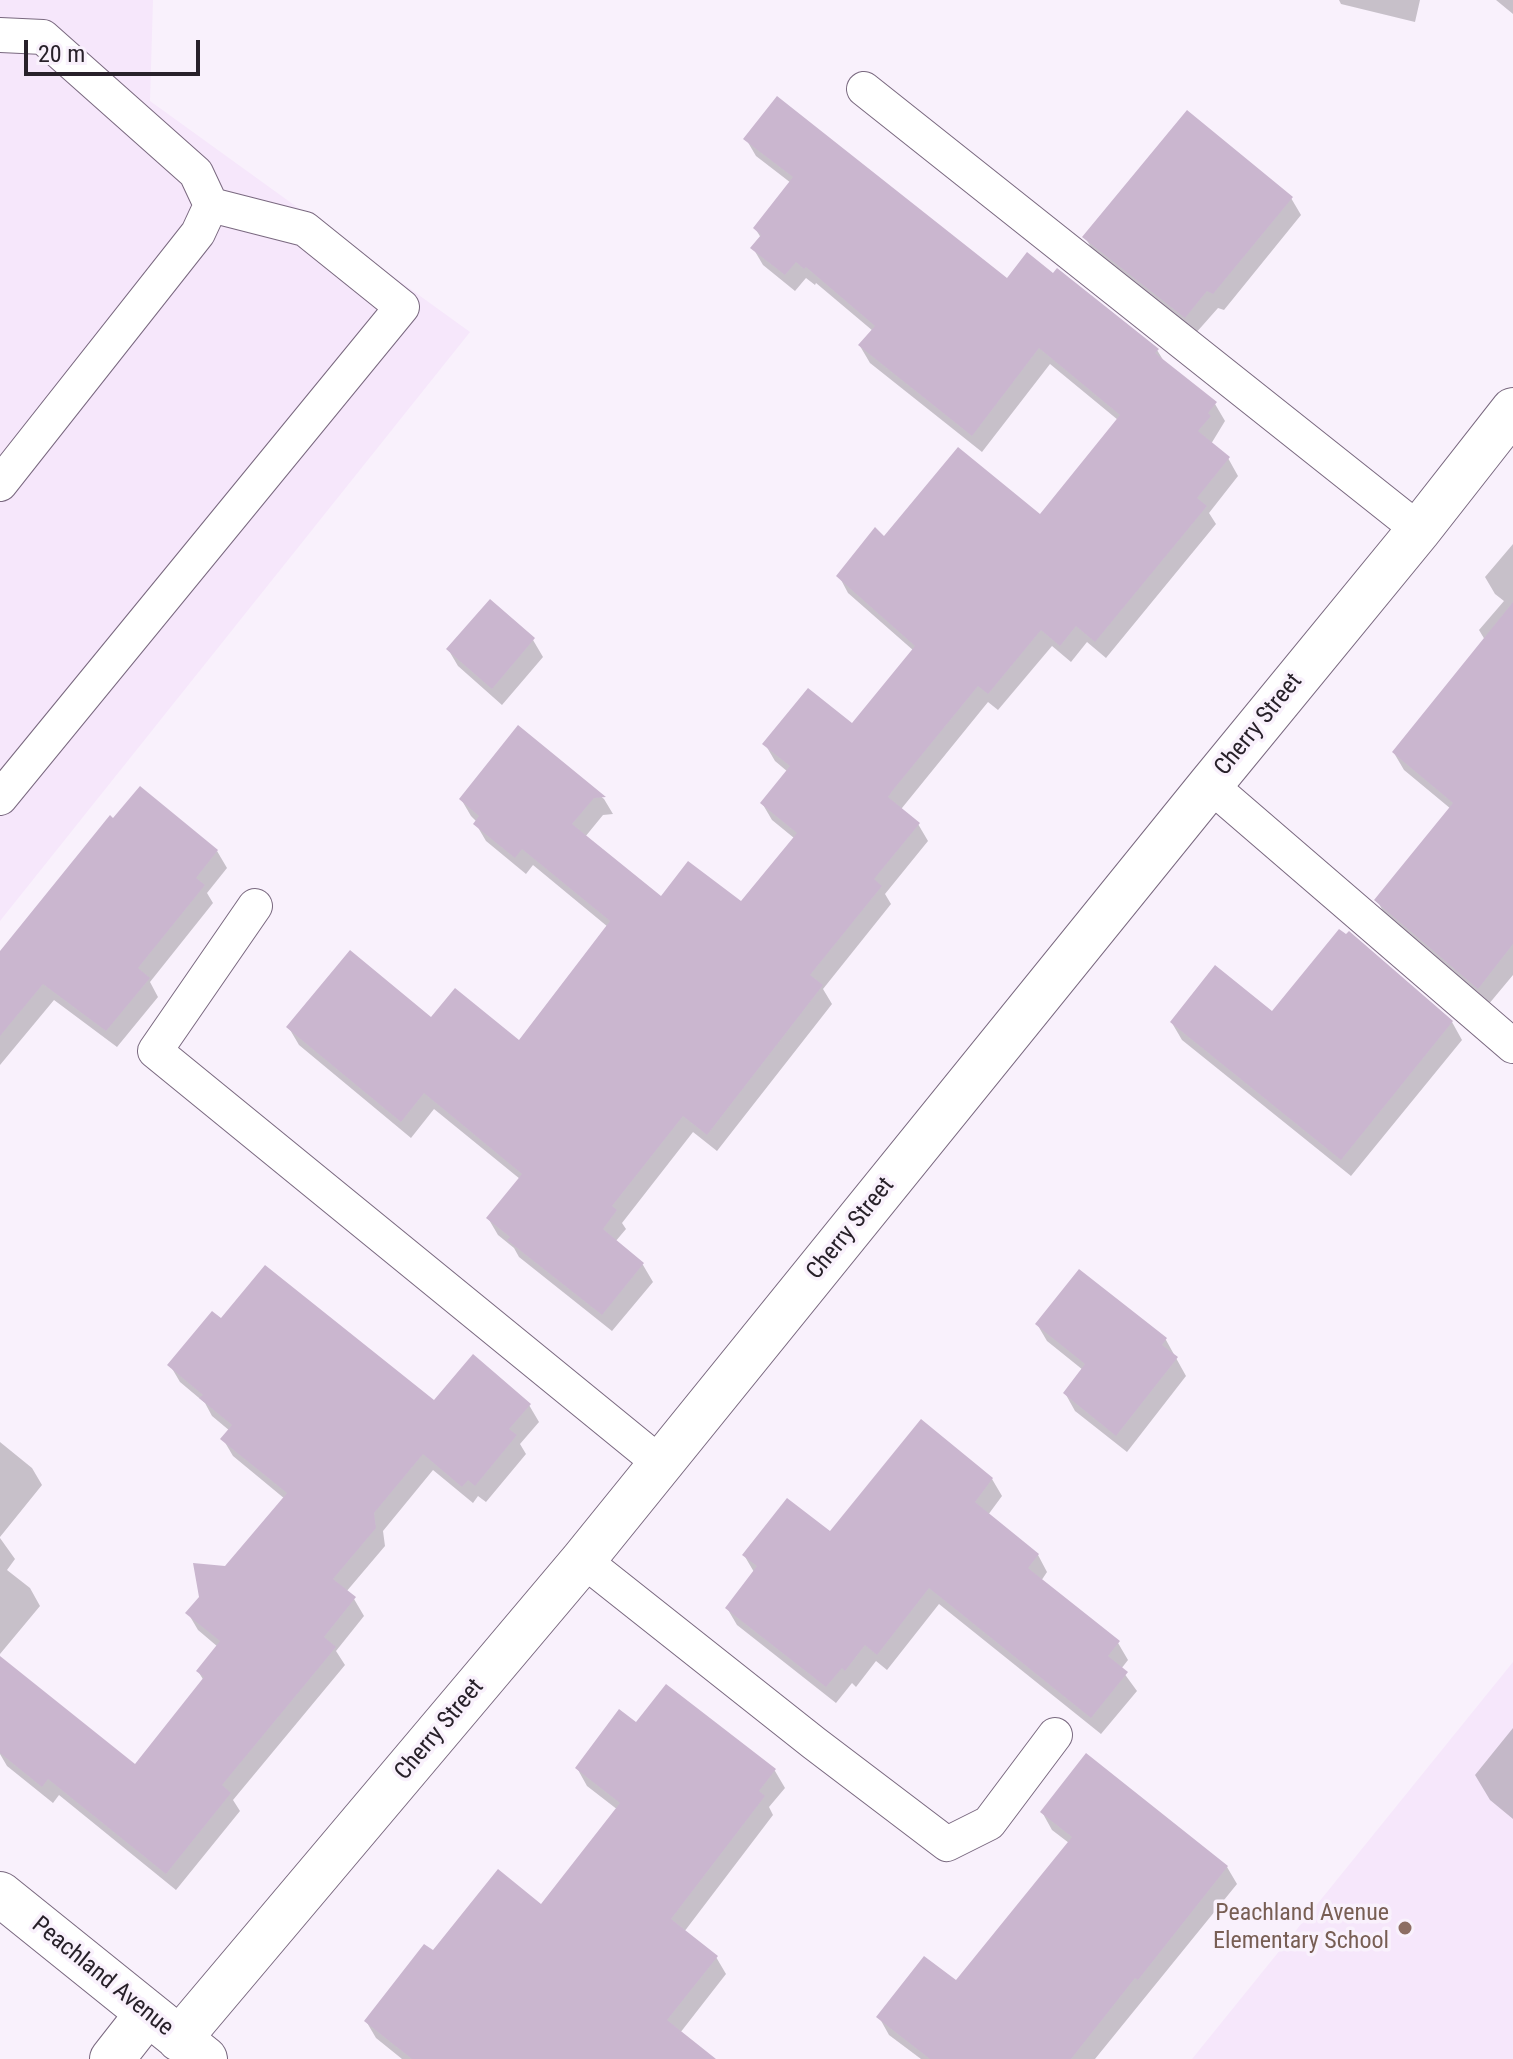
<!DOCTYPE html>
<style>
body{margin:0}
#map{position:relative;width:1513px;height:2059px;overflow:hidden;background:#f9f1fc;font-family:"Roboto Condensed",sans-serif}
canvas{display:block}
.scale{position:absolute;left:24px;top:40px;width:176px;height:36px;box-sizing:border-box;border:4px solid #28212a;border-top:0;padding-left:10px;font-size:24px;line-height:28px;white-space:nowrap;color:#28212a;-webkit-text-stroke:6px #f9f1fc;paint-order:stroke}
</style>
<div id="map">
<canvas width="1513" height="2059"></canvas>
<div class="scale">20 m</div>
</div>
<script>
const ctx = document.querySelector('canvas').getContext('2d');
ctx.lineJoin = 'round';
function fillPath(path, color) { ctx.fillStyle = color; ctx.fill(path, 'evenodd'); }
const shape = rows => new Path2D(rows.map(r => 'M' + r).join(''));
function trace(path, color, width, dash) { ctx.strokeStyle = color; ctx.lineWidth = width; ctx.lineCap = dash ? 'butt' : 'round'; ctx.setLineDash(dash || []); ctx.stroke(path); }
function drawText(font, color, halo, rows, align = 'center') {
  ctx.font = font + ' "Roboto Condensed",sans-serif'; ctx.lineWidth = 7; ctx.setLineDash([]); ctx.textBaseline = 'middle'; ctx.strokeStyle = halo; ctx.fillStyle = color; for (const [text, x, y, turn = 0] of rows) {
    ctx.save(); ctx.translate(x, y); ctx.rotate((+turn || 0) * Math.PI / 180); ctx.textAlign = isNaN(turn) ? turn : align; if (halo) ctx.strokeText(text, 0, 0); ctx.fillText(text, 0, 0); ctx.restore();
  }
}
const built = shape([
 [0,0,153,0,150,101,470,332,0,921],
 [1513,1662,1513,2059,1192,2059,1403,1798]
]);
const shadow = shape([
 [1339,0,1420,0,1415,22,1341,4],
 [1496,0,1513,0,1513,14],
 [746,139,1007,281,1157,350,1165,363,1215,404,1225,421,1211,444,1228,458,1238,476,1209,513,1216,524,1106,658,1087,642,1071,662,1052,646,998,710,988,702,902,808,901,810,918,824,928,841,885,894,891,904,823,989,832,1004,717,1151,693,1132,622,1223,626,1229,615,1242,643,1265,653,1282,612,1331,519,1257,514,1248,498,1235,488,1218,520,1179,434,1109,411,1138,299,1045,289,1028,432,1020,519,1043,608,927,533,865,526,874,486,841,476,824,477,822,471,816,461,799,519,728,604,799,613,814,603,815,585,837,662,898,741,904,794,838,772,820,762,803,788,772,775,761,765,744,852,726,914,651,848,593,839,576,885,539,1040,517,1118,420,1050,364,982,452,870,363,860,346,873,331,816,283,815,285,806,278,795,291,763,265,753,248,761,238,755,228,791,183,756,156],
 [1291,198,1301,215,1224,310,1218,308,1195,334,1095,254,1085,237],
 [1513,544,1513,975,1488,1005,1386,917,1377,900,1451,809,1404,770,1394,753,1485,640,1479,630,1504,601,1495,594,1485,577],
 [533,640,543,657,502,705,458,666,448,649],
 [217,851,227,868,207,893,213,903,150,982,158,997,117,1047,54,1000,0,1065,0,954],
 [1349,934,1452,1022,1462,1040,1351,1176,1182,1040,1172,1023,1273,1014],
 [1080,1272,1166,1340,1186,1376,1127,1452,1075,1411,1065,1393,1083,1370,1047,1341,1037,1324],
 [221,1321,434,1403,529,1405,539,1422,520,1444,526,1454,486,1502,478,1496,473,1503,433,1470,383,1531,385,1546,346,1592,354,1599,364,1616,336,1651,345,1665,233,1800,240,1811,176,1890,59,1795,53,1803,7,1766,0,1754,0,1745,135,1767,204,1681,198,1671,218,1647,198,1630,188,1613,285,1499,233,1456,223,1439,230,1431,212,1416,205,1403,180,1382,170,1365],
 [0,1442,32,1468,42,1485,0,1537],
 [992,1479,1002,1496,988,1515,1038,1555,1047,1572,1041,1581,1118,1643,1128,1660,1121,1669,1137,1691,1101,1734,939,1604,887,1670,876,1661,856,1687,852,1683,836,1703,737,1625,727,1608,754,1572,744,1555,830,1534],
 [0,1538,15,1559,7,1570,30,1588,40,1606,0,1654],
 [666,1687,775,1771,785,1788,769,1807,773,1815,684,1932,716,1957,726,1974,680,2033,713,2059,402,2059,376,2038,366,2021,433,1953,541,1906,618,1810,587,1786,577,1768,636,1724],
 [1513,1728,1513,1819,1490,1800,1475,1775],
 [1042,1812,1227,1867,1237,1884,1095,2059,921,2059,889,2035,879,2017,957,1983,1069,1843,1052,1830]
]);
const building = shape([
 [777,96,1007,278,1027,252,1053,273,1057,268,1159,349,1155,353,1217,402,1208,413,1211,416,1198,431,1230,457,1197,498,1207,506,1095,642,1076,626,1060,646,1041,630,988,694,978,686,893,790,888,797,920,823,874,879,882,886,810,975,823,985,707,1135,683,1116,612,1206,617,1210,603,1229,644,1263,602,1315,507,1240,510,1237,486,1218,522,1174,424,1093,401,1122,286,1027,350,950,431,1017,455,988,519,1040,610,921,522,849,515,858,473,824,479,816,459,799,518,725,606,797,594,798,572,824,661,896,688,861,741,901,797,833,760,803,790,766,762,744,808,688,852,723,915,646,836,576,875,527,884,536,958,447,1040,514,1120,415,1039,348,972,436,858,345,875,326,806,267,804,269,796,262,785,275,750,248,761,235,753,228,793,177,743,139],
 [1187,110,1293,197,1213,294,1207,291,1185,318,1082,237],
 [490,599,535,638,492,689,446,649],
 [1513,602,1513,944,1478,989,1374,900,1453,803,1392,752],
 [140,786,218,850,196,878,205,885,138,968,150,978,106,1031,43,984,0,1036,0,951,110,815,113,818],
 [1339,929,1346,934,1349,931,1453,1021,1341,1160,1170,1022,1215,965,1272,1011],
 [265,1265,434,1400,473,1354,531,1404,509,1429,517,1435,475,1486,468,1480,462,1487,423,1454,374,1513,376,1528,333,1579,356,1597,324,1637,336,1647,222,1785,231,1793,166,1874,48,1779,42,1787,0,1753,0,1656,135,1764,204,1677,196,1671,220,1641,185,1613,199,1597,193,1563,225,1566,287,1493,220,1439,232,1425,199,1398,203,1395,167,1365,212,1311,221,1318],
 [1079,1269,1167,1338,1162,1345,1178,1357,1116,1436,1063,1393,1085,1364,1035,1324],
 [921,1419,993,1478,975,1502,1039,1554,1028,1568,1120,1641,1108,1656,1128,1672,1091,1718,929,1588,877,1655,865,1645,845,1671,842,1668,826,1687,725,1608,757,1566,742,1555,787,1498,830,1531],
 [666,1684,776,1769,759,1791,765,1796,671,1919,718,1956,667,2020,716,2059,412,2059,364,2021,424,1944,433,1950,498,1869,541,1904,620,1803,575,1768,619,1709,636,1722],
 [1086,1753,1228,1866,1138,1980,1135,1978,1071,2059,930,2059,876,2017,924,1956,956,1980,1072,1837,1040,1812]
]);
const service = shape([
 [0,35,43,37,196,173,211,205,198,233,0,484],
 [864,89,1419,530],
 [1210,785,1513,1046],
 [0,798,402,307,305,229,211,205],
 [255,906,155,1051,661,1464],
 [583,1560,814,1743,947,1844,989,1823,1055,1735]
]);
const minor = shape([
 [0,1894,205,2059],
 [179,2039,583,1560,1210,785,1419,530,1513,410],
 [112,2059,148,2013]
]);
const markers = [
 [1405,1928,8,"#8d6e63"]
];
const streetNames = [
 ["Cherry Street",1259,725,-51],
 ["Cherry Street",851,1229,-51],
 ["Cherry Street",440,1730,-50],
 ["Peachland Avenue",102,1977,39]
];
const educationNames = [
 ["Peachland Avenue",1389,1914],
 ["Elementary School",1389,1942]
];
fillPath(built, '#f6e7fb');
fillPath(shadow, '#0003');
fillPath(building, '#cab6cf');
trace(service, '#79687f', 36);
trace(minor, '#79687f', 46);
trace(service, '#fff', 34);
trace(minor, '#fff', 44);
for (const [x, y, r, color] of markers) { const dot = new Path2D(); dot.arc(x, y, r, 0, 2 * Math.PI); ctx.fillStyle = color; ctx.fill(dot); trace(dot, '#f9f1fc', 3); }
drawText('24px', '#28212a', '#f9f1fc', streetNames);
drawText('24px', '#785e54', '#f9f1fc', educationNames, 'right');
</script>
